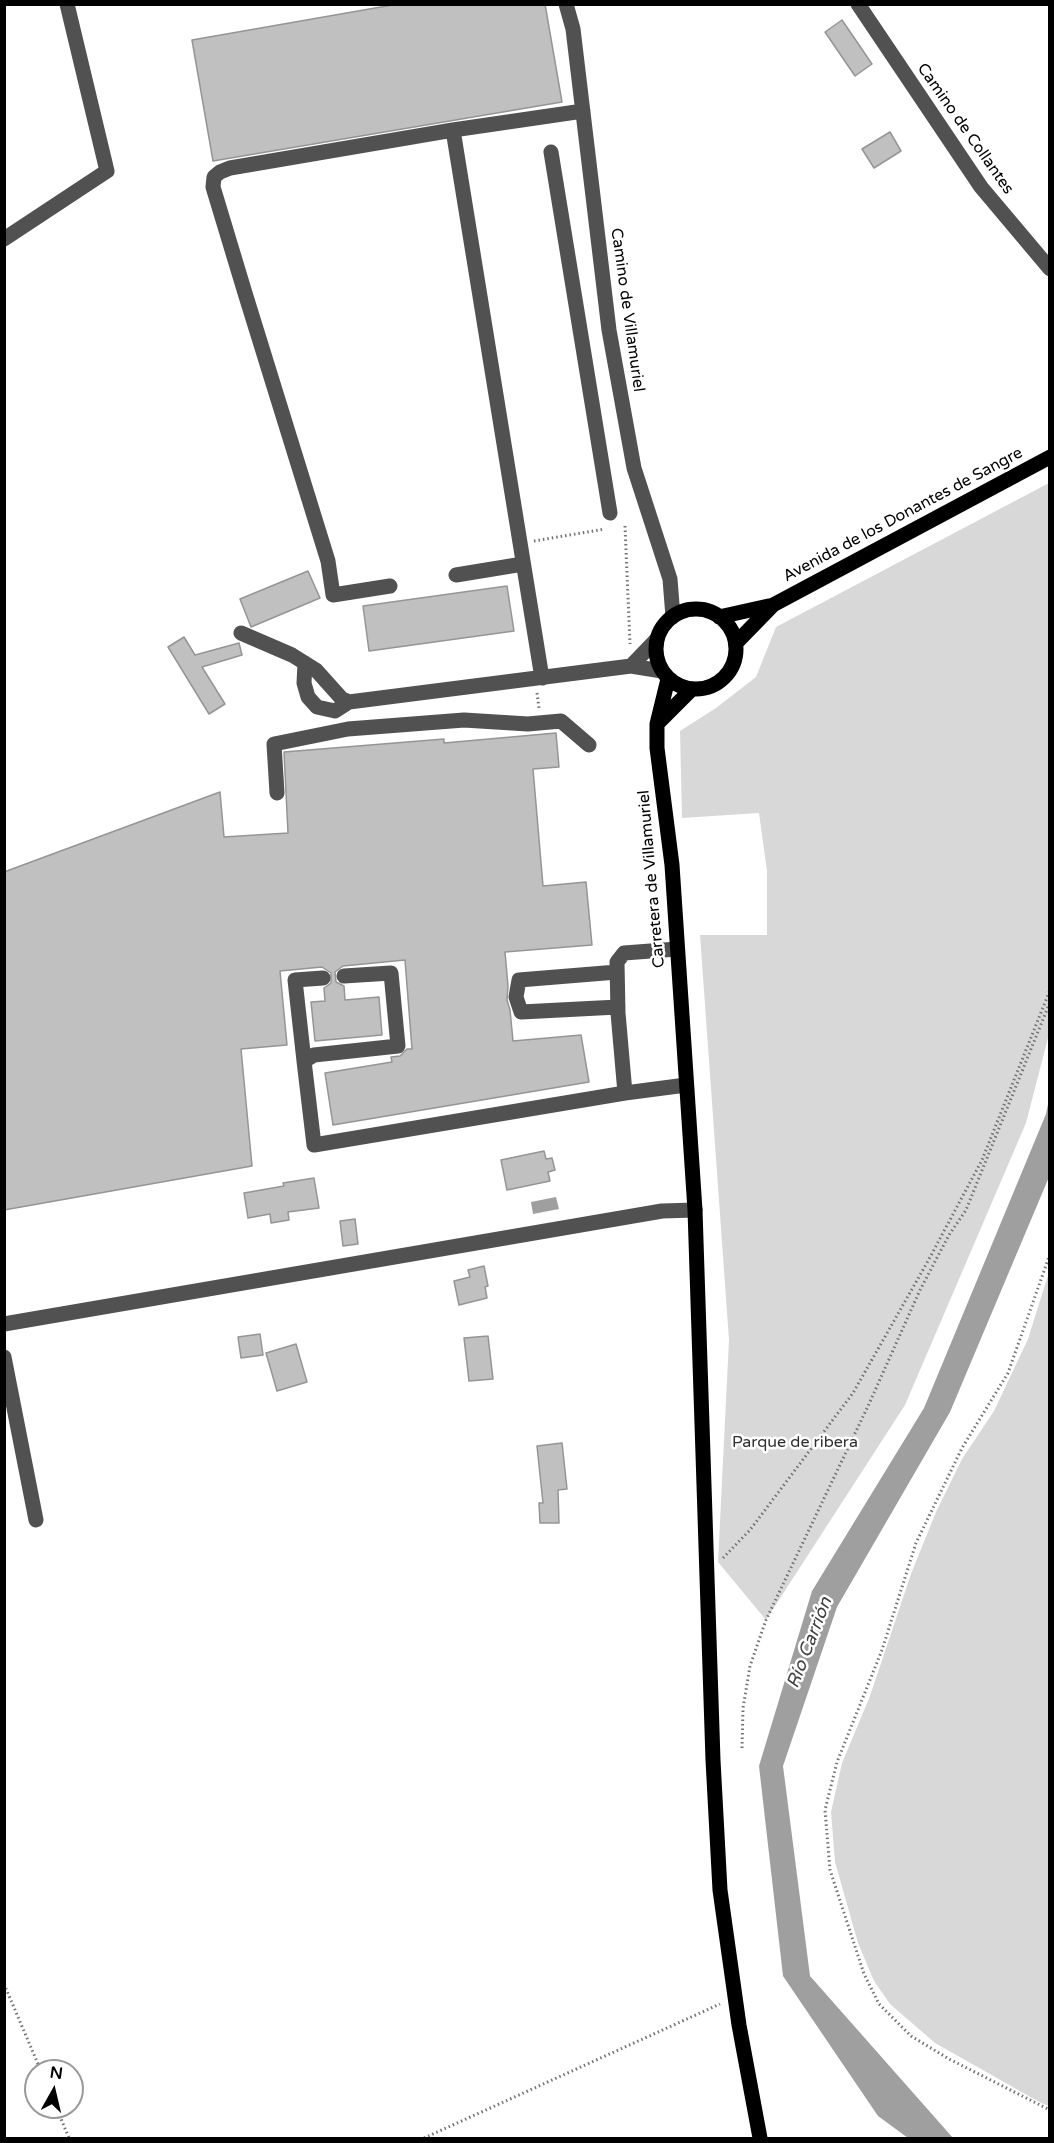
<!DOCTYPE html>
<meta charset="utf-8">
<style>
body{margin:0}
#map{position:relative;width:1054px;height:2143px;overflow:hidden;background:#fff;font-family:"Varela Round",sans-serif}
canvas{display:block}
.frame{position:absolute;inset:0;border:6px solid #000;pointer-events:none}
.north{position:absolute;left:24px;top:2059px;width:60px;height:60px;box-sizing:border-box;background:#fff;border:2px solid #999;border-radius:50%;rotate:8deg;font-size:16px;font-weight:700;line-height:24px;text-align:center;color:#000}
.north::after{content:'';display:block;margin:auto;width:21px;height:27px;background:#000;clip-path:polygon(50% 0,100% 100%,50% 72%,0 100%)}
</style>
<div id="map">
<canvas width="1054" height="2143"></canvas>
<div class="frame"></div>
<div class="north">N</div>
</div>
<script>
const ctx = document.querySelector('canvas').getContext('2d');
ctx.lineJoin = 'round';
function fillPath(path, color) { ctx.fillStyle = color; ctx.fill(path, 'evenodd'); }
const shape = rows => new Path2D(rows.map(r => 'M' + r).join(''));
function trace(path, color, width, dash) { ctx.strokeStyle = color; ctx.lineWidth = width; ctx.lineCap = dash ? 'butt' : 'round'; ctx.setLineDash(dash || []); ctx.stroke(path); }
function drawText(font, color, halo, rows, align = 'center') {
  ctx.font = font + ' "Varela Round",sans-serif'; ctx.lineWidth = 5; ctx.setLineDash([]); ctx.textBaseline = 'middle'; ctx.strokeStyle = halo; ctx.fillStyle = color; for (const [text, x, y, turn = 0] of rows) {
    ctx.save(); ctx.translate(x, y); ctx.rotate((+turn || 0) * Math.PI / 180); ctx.textAlign = isNaN(turn) ? turn : align; if (halo) ctx.strokeText(text, 0, 0); ctx.fillText(text, 0, 0); ctx.restore();
  }
}
const green = shape([
 [1049,483,1049,1034,1026,1123,905,1405,766,1620,718,1562,729,1340,700,935,767,935,767,871,759,813,682,818,680,731,716,708,756,677,776,627],
 [1049,1272,1049,2106,1041,2103,935,2043,890,2004,874,1981,858,1943,835,1862,831,1812,842,1763,870,1696,911,1574,936,1512,962,1459,994,1411,1028,1339]
]);
const water = shape([
 [1049,1099,1049,1177,950,1412,837,1607,783,1766,810,1976,953,2138,908,2138,878,2116,783,1976,759,1766,812,1591,924,1408,1046,1114],
 [556,1197,559,1209,533,1214,531,1202]
]);
const building = shape([
 [398,4,545,4,562,102,213,161,192,40,398,4],
 [842,20,872,64,855,76,825,32,842,20],
 [890,132,901,151,874,168,862,149,890,132],
 [308,571,320,598,251,627,240,599,308,571],
 [507,586,514,631,369,651,363,606,507,586],
 [184,637,195,655,239,643,242,655,202,667,225,704,209,714,168,647,184,637],
 [556,733,559,767,533,769,543,886,586,882,592,945,505,952,508,986,507,1000,510,1010,513,1041,581,1035,589,1082,333,1125,325,1073,392,1062,391,1057,400,1056,407,1049,412,1049,405,960,343,966,335,972,336,982,344,986,345,1000,379,997,382,1035,315,1041,311,1002,325,1001,324,988,331,983,331,973,322,967,280,971,287,1045,241,1049,252,1166,4,1210,4,872,220,792,224,837,288,833,284,752,444,739,444,743,556,733],
 [544,1151,546,1159,552,1158,555,1170,548,1172,550,1181,507,1190,501,1160,544,1151],
 [314,1178,319,1208,288,1212,289,1220,271,1223,270,1214,248,1218,244,1193,284,1186,283,1183,314,1178],
 [355,1219,358,1244,343,1246,340,1221,355,1219],
 [484,1266,488,1286,485,1287,487,1298,459,1305,454,1281,470,1277,468,1270,484,1266],
 [260,1334,263,1355,241,1358,238,1337,260,1334],
 [488,1336,493,1379,469,1381,464,1338,488,1336],
 [296,1344,307,1382,277,1391,266,1353,296,1344],
 [562,1443,567,1489,558,1490,559,1523,540,1523,539,1503,543,1503,537,1446,562,1443]
]);
const path = shape([
 [625,526,630,644],
 [534,541,605,529],
 [537,693,539,708],
 [1050,1254,1008,1373,962,1448,916,1543,882,1650,837,1762,825,1810,830,1870,864,1974,879,2004,911,2036,949,2059,1050,2110],
 [723,1558,750,1530,853,1393,928,1261,982,1160,1050,990],
 [742,1748,743,1708,750,1666,766,1620,869,1404,920,1290,949,1235,966,1210,1050,1002],
 [4,1984,41,2071],
 [56,2107,69,2138],
 [424,2138,720,2004]
]);
const minor = shape([
 [566,4,573,29,609,330,634,468,670,579,673,617],
 [858,4,981,187,1050,269],
 [453,130,542,678],
 [551,152,610,513],
 [4,239,107,171,67,4],
 [456,575,523,564],
 [390,586,333,595,328,561,245,293,213,187,214,177,220,172,230,168,453,130,583,111],
 [241,633,292,655,316,670,342,699,349,702,631,666,662,671],
 [305,663,304,683,308,697,317,707,335,711,349,702],
 [631,666,657,639],
 [277,793,274,744,348,729,464,720,528,724,561,721,589,745],
 [617,972,519,980,516,997,521,1012,618,1007],
 [323,978,295,980,304,1061,314,1055,398,1046,391,973,344,976],
 [304,1061,314,1145,625,1093,686,1085],
 [625,1093,618,1013,617,962,624,953,677,949],
 [4,1324,662,1211,695,1210],
 [4,1357,36,1520]
]);
const major = shape([
 '656 649a40 40 0 1 1 80 0a40 40 0 1 1-80 0Z',
 [719,617,773,605,1050,457],
 [736,643,773,605],
 [668,679,657,724,657,748,672,865,695,1210,713,1760,720,1890,739,2025,760,2138],
 [657,724,692,689]
]);
const streetNames = [
 ["Camino de Collantes",965,129,55],
 ["Camino de Villamuriel",627,310,82],
 ["Avenida de los Donantes de Sangre",903,515,-28],
 ["Carretera de Villamuriel",652,879,-95]
];
const parkNames = [
 ["Parque de ribera",795,1443]
];
const waterNames = [
 ["Río Carrión",810,1643,-69]
];
fillPath(green, '#d8d8d8');
fillPath(water, '#9f9f9f');
fillPath(building, '#c0c0c0');
trace(building, '#959595', 1.5);
trace(path, '#737373', 3, [1.5, 3]);
trace(minor, '#515151', 15);
trace(major, '#000', 15);
drawText('16px', '#000', '#fff', streetNames);
drawText('16px', '#2f2f2f', '#fff', parkNames);
drawText('italic 18px', '#404040', '#fff', waterNames);
</script>
